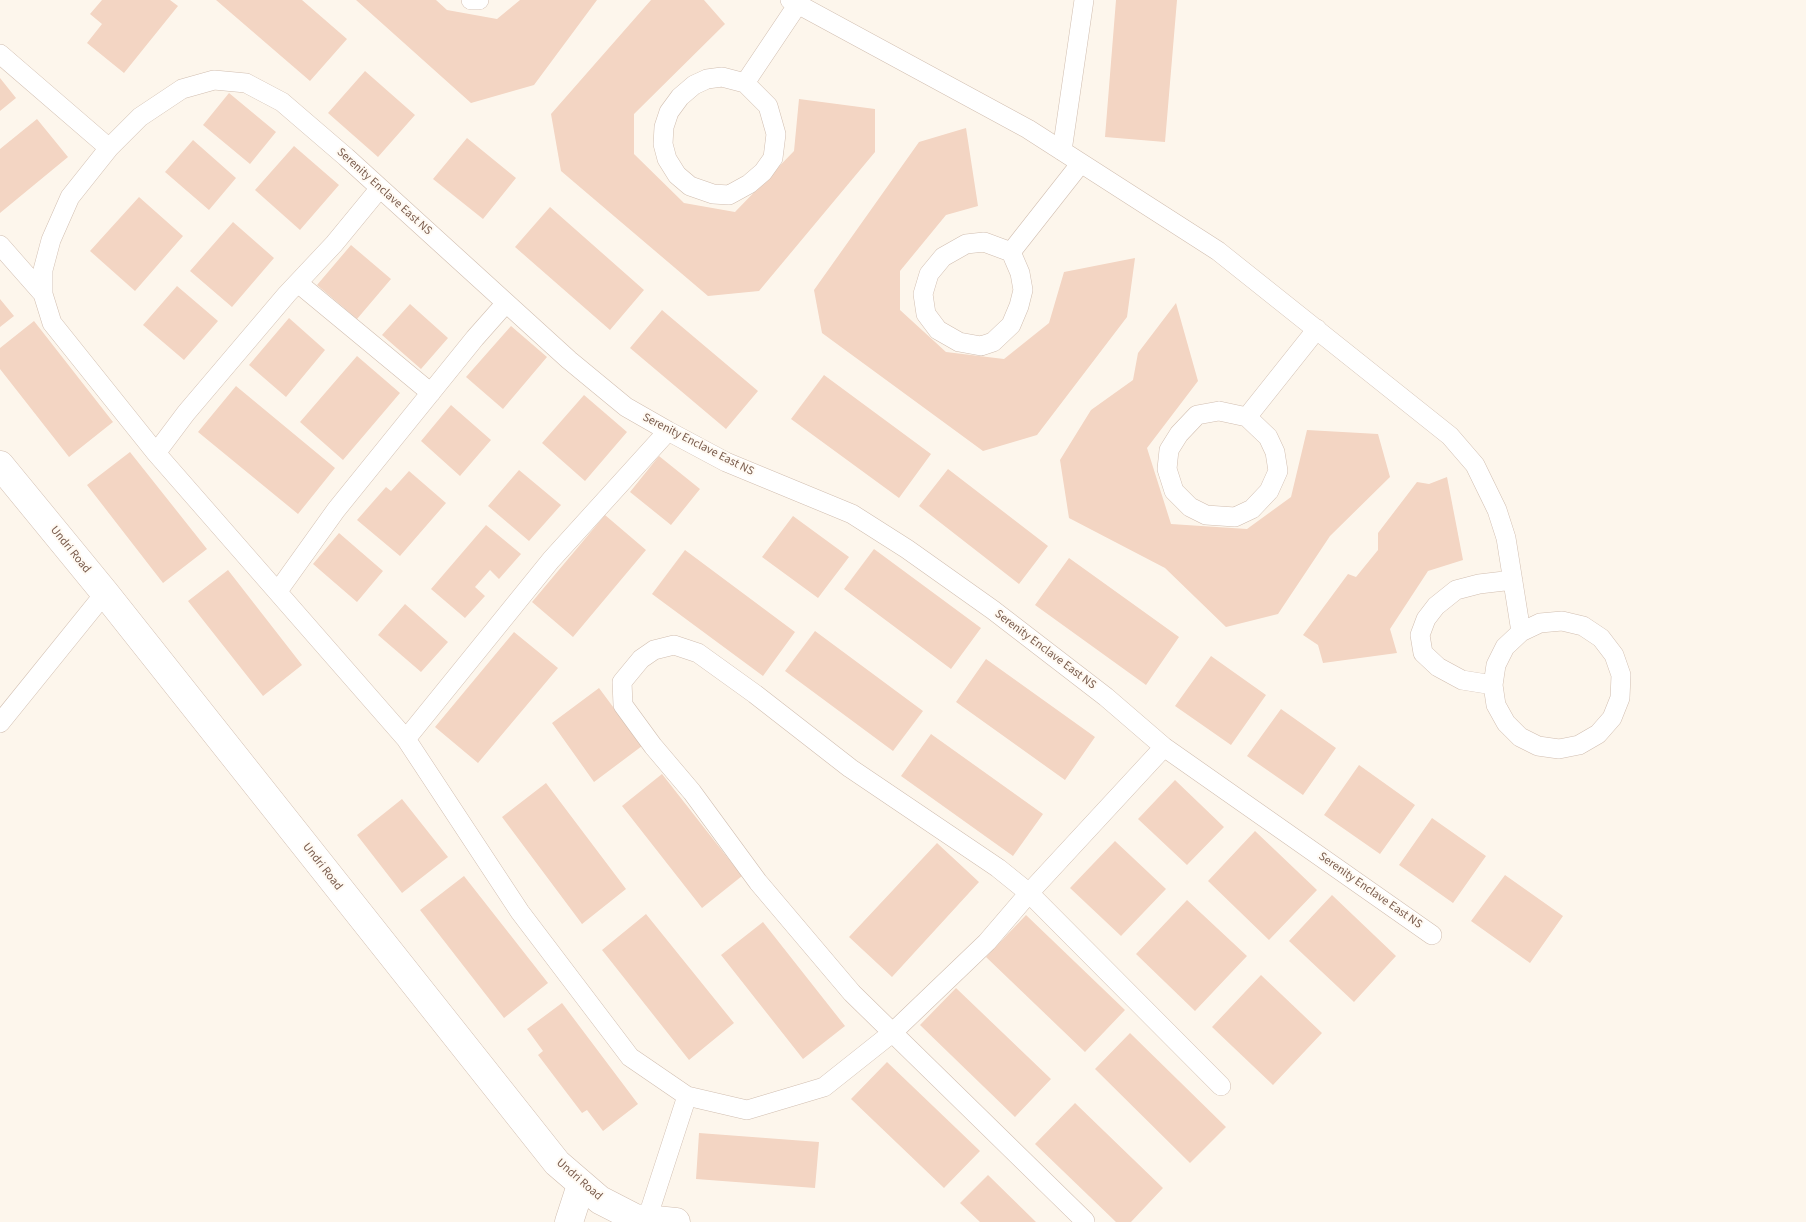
<!DOCTYPE html>
<style>
body{margin:0}
canvas{display:block;background:#fdf6ec}
</style>
<canvas width="1806" height="1222"></canvas>
<script>
const ctx = document.querySelector('canvas').getContext('2d');
ctx.lineJoin = 'round';
function fillPath(path, color) { ctx.fillStyle = color; ctx.fill(path, 'evenodd'); }
const shape = rows => new Path2D(rows.map(r => 'M' + r).join(''));
function trace(path, color, width, dash) { ctx.strokeStyle = color; ctx.lineWidth = width; ctx.lineCap = dash ? 'butt' : 'round'; ctx.setLineDash(dash || []); ctx.stroke(path); }
function drawText(font, color, halo, rows, align = 'center') {
  ctx.font = font + ' "Source Sans 3",sans-serif'; ctx.lineWidth = 4; ctx.setLineDash([]); ctx.textBaseline = 'middle'; ctx.strokeStyle = halo; ctx.fillStyle = color; for (const [text, x, y, turn = 0] of rows) {
    ctx.save(); ctx.translate(x, y); ctx.rotate((+turn || 0) * Math.PI / 180); ctx.textAlign = isNaN(turn) ? turn : align; if (halo) ctx.strokeText(text, 0, 0); ctx.fillText(text, 0, 0); ctx.restore();
  }
}
const building = shape([
 [102,0,170,0,178,6,124,73,87,43,102,24,90,14],
 [216,0,302,0,347,39,310,81],
 [356,0,436,0,447,10,497,19,520,0,597,0,534,85,471,103],
 [651,0,704,0,725,24,634,114,634,154,684,203,735,212,794,151,799,99,875,109,875,152,759,291,708,296,561,171,551,114],
 [1116,0,1177,0,1165,142,1105,137],
 [365,71,415,115,378,157,328,113],
 [0,78,16,98,0,111],
 [229,93,276,132,250,164,203,125],
 [37,119,68,157,0,213,0,149],
 [966,128,978,206,946,215,900,271,900,310,946,352,1004,359,1049,323,1064,272,1135,258,1127,317,1037,435,983,451,822,333,814,290,919,142],
 [467,138,516,178,483,219,433,179],
 [193,140,236,178,209,210,165,172],
 [294,146,339,185,300,230,255,190],
 [139,197,183,236,135,291,90,251],
 [550,207,644,290,610,330,515,247],
 [233,222,274,258,232,307,190,271],
 [351,245,391,279,357,319,317,285],
 [177,286,218,321,184,360,143,325],
 [0,299,14,316,0,327],
 [1176,303,1198,381,1147,448,1171,524,1247,529,1291,497,1307,430,1378,434,1390,477,1330,536,1278,614,1226,627,1165,568,1069,518,1060,460,1091,410,1133,380,1138,353],
 [410,304,448,338,421,369,382,335],
 [662,310,758,391,726,429,630,348],
 [289,318,325,350,286,397,249,365],
 [34,321,113,422,69,457,0,369,0,348],
 [511,326,547,357,503,409,466,377],
 [357,356,400,393,343,460,300,422],
 [824,375,931,454,899,498,791,419],
 [236,386,335,468,298,514,198,432],
 [584,395,627,432,585,481,542,443],
 [451,405,491,440,460,476,421,441],
 [130,452,207,549,163,583,87,485],
 [659,456,700,489,671,525,630,492],
 [948,469,1048,546,1019,584,919,506],
 [519,470,561,505,529,541,488,506],
 [409,471,446,503,400,556,357,520,386,487,391,491],
 [1447,477,1463,560,1428,571,1390,629,1397,653,1323,663,1318,645,1303,635,1348,574,1356,577,1378,550,1378,533,1417,482,1429,484],
 [605,515,646,550,573,637,532,602],
 [793,516,849,557,818,598,762,557],
 [486,525,521,554,499,579,490,570,475,587,485,596,465,618,431,589],
 [339,533,383,571,357,602,313,564],
 [874,549,981,628,951,669,844,589],
 [685,550,795,632,763,676,652,594],
 [1069,558,1179,637,1146,685,1035,605],
 [228,570,302,665,263,696,188,601],
 [405,604,448,642,421,672,378,635],
 [815,631,923,711,893,751,785,671],
 [514,632,558,668,478,763,435,727],
 [1211,656,1266,695,1231,745,1175,706],
 [986,659,1095,737,1065,780,956,702],
 [599,688,642,746,594,782,552,723],
 [1281,709,1336,748,1303,795,1247,756],
 [931,734,1043,814,1013,856,901,776],
 [1359,765,1415,805,1380,854,1324,815],
 [662,774,742,876,702,908,622,806],
 [1175,780,1224,827,1187,865,1138,819],
 [546,783,626,889,582,924,502,817],
 [402,799,448,857,402,893,357,835],
 [1432,818,1486,856,1453,903,1399,865],
 [1255,831,1317,890,1269,940,1208,881],
 [1115,841,1166,889,1121,936,1070,888],
 [937,843,979,882,892,977,849,937],
 [1505,875,1563,916,1530,963,1471,921],
 [464,876,548,983,504,1018,420,910],
 [1332,895,1396,956,1354,1002,1289,941],
 [1187,900,1247,956,1195,1011,1136,954],
 [646,914,734,1023,689,1060,602,950],
 [1026,915,1125,1010,1085,1052,986,957],
 [763,922,845,1026,803,1059,721,955],
 [1261,975,1322,1033,1273,1085,1212,1027],
 [956,988,1051,1079,1015,1117,920,1025],
 [562,1003,638,1104,603,1131,587,1110,582,1113,538,1055,543,1051,527,1029],
 [1130,1033,1226,1127,1190,1163,1095,1069],
 [887,1062,980,1151,944,1188,851,1099],
 [1075,1103,1163,1188,1131,1222,1116,1222,1035,1144],
 [699,1133,819,1142,815,1188,696,1179],
 [988,1175,1036,1222,980,1222,960,1203]
]);
const lane = shape([
 [471,0,479,0],
 [790,0,1028,129,1218,251,1450,436,1475,465,1497,510,1506,538,1521,632,1505,647,1496,665,1493,685,1496,705,1506,723,1520,737,1538,746,1559,749,1579,745,1598,734,1612,718,1620,698,1621,675,1614,655,1601,638,1583,626,1562,621,1540,623,1521,632],
 [0,54,109,148,140,117,182,89,214,80,246,83,282,102,346,157,569,360,626,407,668,431,726,462,852,514,907,549,993,610,1106,697,1164,747,1432,935],
 [722,77,745,83,768,106,776,134,773,158,763,172,749,184,729,195,713,194,690,186,677,175,667,159,663,144,664,127,669,112,680,97,694,85,707,79,722,77],
 [745,83,798,4],
 [109,148,70,197,51,240,43,270,43,294,52,323,156,453,406,739,520,912,630,1057,687,1096,747,1110,824,1087,892,1033,987,942,1029,893,1164,747],
 [1062,151,1084,0],
 [984,242,1011,252,1020,273,1023,290,1019,306,1011,325,993,342,981,346,959,342,938,330,926,314,923,294,929,274,943,257,966,244,984,242],
 [0,245,43,294],
 [1011,252,1081,163],
 [298,283,431,393],
 [1219,411,1247,417,1268,437,1275,452,1278,471,1269,491,1252,509,1235,517,1206,515,1190,507,1174,491,1167,469,1169,450,1179,434,1197,415,1219,411],
 [1247,417,1317,329],
 [156,453,186,413,287,294,334,244,380,188],
 [278,591,336,510,475,338,506,303],
 [1493,685,1462,680,1438,667,1423,653,1420,635,1426,619,1436,606,1456,590,1479,584,1513,580],
 [0,723,105,593],
 [406,739,551,560,668,431],
 [647,1219,687,1096],
 [1085,1221,852,993,758,882,692,792,653,746,623,705,622,682,641,659,654,650,674,645,698,653,755,694,850,768,998,868,1029,893,1221,1086]
]);
const street = shape([
 [0,465,105,593,557,1163,600,1200,635,1218,676,1222],
 [569,1222,581,1185]
]);
const streetNames = [
 ["Serenity Enclave East NS",384,192,42],
 ["Serenity Enclave East NS",698,445,27],
 ["Undri Road",70,550,51],
 ["Serenity Enclave East NS",1045,650,37],
 ["Undri Road",322,867,52],
 ["Serenity Enclave East NS",1370,891,35],
 ["Undri Road",579,1180,41]
];
fillPath(building, '#f3d5c3');
trace(lane, '#d1beb0', 20);
trace(street, '#d1beb0', 29);
trace(lane, '#fff', 19);
trace(street, '#fff', 28);
drawText('12px', '#7a5c4d', '#fffaf3', streetNames);
</script>
